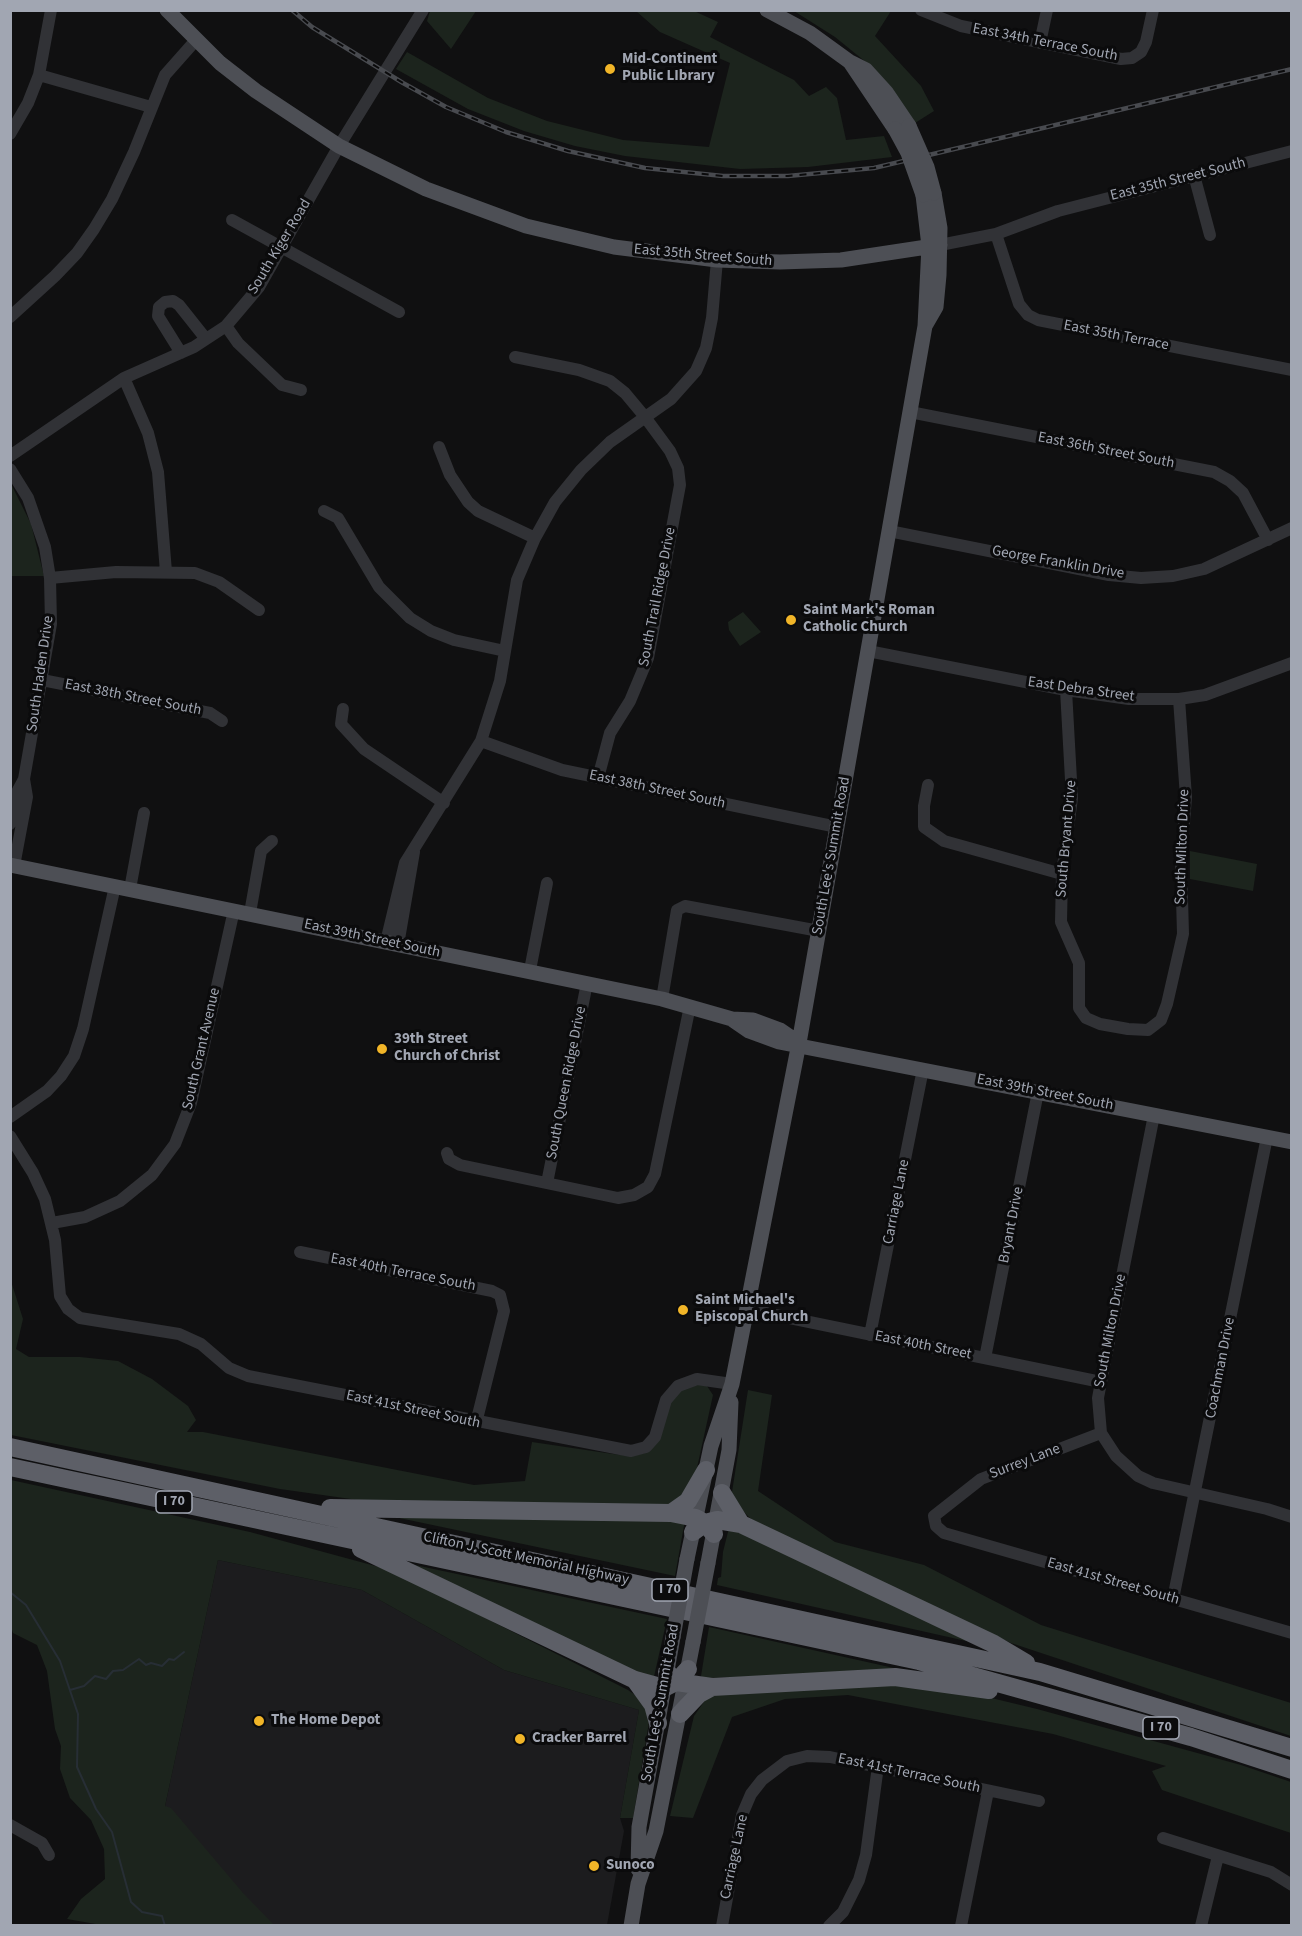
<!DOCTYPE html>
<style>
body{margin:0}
#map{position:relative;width:1302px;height:1936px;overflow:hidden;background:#101011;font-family:"Source Sans 3",sans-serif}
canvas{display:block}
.frame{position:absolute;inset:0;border:12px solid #a1a6b2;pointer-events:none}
</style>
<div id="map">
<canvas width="1302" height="1936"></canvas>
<div class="frame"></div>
</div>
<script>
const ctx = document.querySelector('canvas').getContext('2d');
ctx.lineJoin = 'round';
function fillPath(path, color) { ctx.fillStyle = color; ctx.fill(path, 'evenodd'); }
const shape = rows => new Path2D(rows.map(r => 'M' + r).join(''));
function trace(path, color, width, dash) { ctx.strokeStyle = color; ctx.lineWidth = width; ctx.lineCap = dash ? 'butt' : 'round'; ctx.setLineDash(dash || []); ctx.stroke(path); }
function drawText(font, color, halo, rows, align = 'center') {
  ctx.font = font + ' "Source Sans 3",sans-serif'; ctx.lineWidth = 6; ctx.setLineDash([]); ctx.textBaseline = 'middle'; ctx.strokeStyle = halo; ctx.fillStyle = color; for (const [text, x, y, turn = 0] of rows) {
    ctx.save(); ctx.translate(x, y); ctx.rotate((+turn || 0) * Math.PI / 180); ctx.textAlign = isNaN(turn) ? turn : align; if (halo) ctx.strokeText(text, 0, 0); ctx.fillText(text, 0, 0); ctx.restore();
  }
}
const built = shape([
 [218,1560,362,1590,504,1670,639,1710,620,1818,624,1831,607,1925,263,1925,165,1806]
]);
const green = shape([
 [430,11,476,11,451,49,427,21],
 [636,11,694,11,718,22,710,37,794,80,809,96,826,87,837,98,846,140,884,136,892,157,808,167,740,169,625,156,575,146,524,131,468,109,396,69,407,52,488,98,547,121,623,140,709,147,730,63,660,32],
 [794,11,891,11,875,36,921,86,934,111,915,123,867,63,835,37],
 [10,482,31,524,44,576,11,576],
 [743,612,761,632,740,646,729,630,728,622],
 [1190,851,1257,864,1253,891,1190,879],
 [10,1278,23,1319,16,1349,29,1357,80,1357,118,1361,152,1379,188,1406,196,1420,187,1432,203,1432,474,1485,525,1481,532,1442,613,1454,631,1456,645,1453,666,1408,679,1390,701,1384,707,1386,713,1395,695,1477,685,1497,664,1506,358,1500,280,1489,11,1435],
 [748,1390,772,1395,758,1491,835,1542,924,1565,1041,1625,1291,1703,1291,1736,1011,1643,753,1521,733,1501,732,1492],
 [11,1480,250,1532,390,1570,628,1690,645,1702,649,1722,633,1818,620,1818,639,1710,504,1670,362,1590,218,1560,165,1806,171,1808,243,1893,274,1925,107,1926,67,1919,81,1899,105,1879,104,1849,91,1820,70,1798,60,1769,61,1746,55,1729,47,1671,37,1645,13,1633,11,1627],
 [385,1515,685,1520,675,1576],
 [729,1528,732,1528,975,1643,717,1585,718,1578,721,1577,723,1552],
 [401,1562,667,1619,653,1681],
 [709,1627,912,1672,703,1678,701,1676],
 [909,1684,983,1696,1037,1709,1241,1765,1291,1782,1291,1833,1162,1790,1152,1771,1166,1766,1053,1734,848,1695,785,1699,732,1717,693,1818,670,1816,694,1716,706,1699,713,1695]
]);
const stream = shape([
 [10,1592,26,1605,60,1661,78,1714,77,1767,96,1809,112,1832,131,1902,142,1912,162,1916,165,1926],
 [70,1690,84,1686,95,1676,106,1679,113,1671,123,1670,139,1659,146,1665,151,1663,162,1666,169,1659,174,1660,184,1652]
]);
const minor = shape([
 [921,10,961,26,1121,59,1132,58,1141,52,1146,42,1153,10],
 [1040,43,1047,10],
 [39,75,151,107],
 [10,134,28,103,39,75,51,10],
 [1194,175,1210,235],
 [232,220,399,312],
 [996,234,1019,304,1028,315,1038,320,1292,370],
 [940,245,996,234,1058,211,1292,151],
 [10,317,55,276,77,253,94,229,112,199,134,152,165,75,196,40],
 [226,326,238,343,282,385,301,390],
 [181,353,158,316,159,307,165,302,173,301,179,305,206,339],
 [515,357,579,370,610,381,625,393,645,417,670,451,678,468,680,485,677,501,648,658,630,701,610,733,598,778],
 [124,378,148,433,158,472,166,572],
 [910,412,1214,472,1230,481,1243,493,1268,540],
 [439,447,450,475,468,502,478,511,535,538],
 [10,456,124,378,194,347,226,326,259,287,339,146,423,10],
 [10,469,28,498,45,547,50,578,51,624,24,779,27,797,14,866],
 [324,511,338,518,379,587,410,618,431,631,454,640,505,651],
 [889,531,1109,575,1141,578,1173,576,1204,569,1292,528],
 [50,578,116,572,195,573,219,582,259,610],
 [868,651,1066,690,1129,699,1179,699,1205,695,1292,663],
 [42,680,210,713,222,721],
 [1066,690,1072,798,1062,874,1061,922,1079,963,1079,1008,1086,1018,1100,1024,1128,1029,1148,1030,1161,1020,1167,1004,1183,934,1181,862,1186,797,1179,699],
 [343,709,341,724,364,749,444,803],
 [481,741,562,770,837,827],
 [928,785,924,806,924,827,944,841,1062,874],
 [10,824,17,792,24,779],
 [130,889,144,813],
 [250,913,261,851,272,841],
 [386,942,405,863,481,741,500,681,517,580,535,538,555,502,581,470,610,442,671,399,696,371,706,348,712,318,717,260],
 [398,945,414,852],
 [530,970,547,883],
 [662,999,677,910,685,906,819,931],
 [1154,1115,1101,1382,1098,1398,1101,1433,1116,1456,1138,1476,1153,1483,1267,1509,1292,1517],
 [10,1117,47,1091,61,1076,74,1056,83,1029,115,886],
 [10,1136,33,1173,45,1199,55,1240,60,1296,68,1309,80,1318,179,1334,201,1344,229,1368,248,1376,631,1451,646,1447,655,1437,666,1400,678,1386,697,1379,732,1384],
 [447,1153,449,1159,460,1165,618,1198,634,1195,648,1187,655,1174,690,1006],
 [547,1183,587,983],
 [52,1223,85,1217,120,1201,152,1175,175,1144,191,1103,234,910],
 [300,1252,492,1291,500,1295,504,1311,476,1423],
 [746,1309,1101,1382],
 [870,1335,923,1069],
 [985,1358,1038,1092],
 [1101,1433,981,1479,934,1516,936,1526,944,1533,1292,1633],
 [1173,1599,1267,1137],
 [10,1825,42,1843,49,1855],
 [1163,1838,1271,1872,1292,1885],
 [722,1926,742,1815,751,1794,762,1780,787,1761,807,1756,830,1757,1039,1801],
 [829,1926,843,1912,859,1880,866,1855,878,1766],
 [961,1926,988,1791],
 [1201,1926,1218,1856]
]);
const major = shape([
 [167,10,220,63,256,91,339,146,426,189,526,226,614,247,717,260,780,262,841,260,940,245],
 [767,10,810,33,850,62,866,70,886,92,909,126],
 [850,62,895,129],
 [925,326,936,307,939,275,940,228,934,193],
 [10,865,662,999,732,1019,753,1020,780,1030,799,1043],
 [733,1020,749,1031,779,1042,1292,1142],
 [687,1559,711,1446,732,1384,799,1043,925,326,929,246,923,195],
 [708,1563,729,1450,731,1402],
 [638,1869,639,1827,673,1637],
 [631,1926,638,1884,656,1831,693,1642]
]);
const highway = shape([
 [10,1447,1040,1672,1292,1748],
 [10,1467,919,1661,1191,1737,1292,1770],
 [722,1493,741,1524],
 [330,1508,671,1513,696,1518,705,1523,714,1534],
 [671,1513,688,1501,706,1470],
 [693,1532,705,1523,717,1520,741,1524,994,1644,1026,1663],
 [361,1549,635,1680,664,1688,676,1682,688,1669],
 [667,1672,676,1682,712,1687,895,1677,989,1690],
 [635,1680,653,1705,658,1723],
 [680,1714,699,1694,712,1687]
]);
const rail = shape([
 [292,10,312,27,403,83,446,107,506,132,568,151,645,168,723,176,788,176,874,168,1292,69]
]);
const majorBridge = shape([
 [909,126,927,167,934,193],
 [895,129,908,153,923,195],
 [673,1637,687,1559],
 [693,1642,708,1563]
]);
const markers = [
 [610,69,6,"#f1b528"],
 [791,620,6,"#f1b528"],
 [382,1049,6,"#f1b528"],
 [683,1310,6,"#f1b528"],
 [259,1721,6,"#f1b528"],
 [520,1739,6,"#f1b528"],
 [594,1866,6,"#f1b528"]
];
const shields = [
 [174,1502,36],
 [670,1590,36],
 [1161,1728,36]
];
const shieldNames = [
 ["I 70",174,1502],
 ["I 70",670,1590],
 ["I 70",1161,1728]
];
const streetNames = [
 ["East 34th Terrace South",1045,43,11],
 ["East 35th Street South",1178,180,-14],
 ["South Kiger Road",280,247,-59],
 ["East 35th Street South",703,256,5],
 ["East 35th Terrace",1116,336,11],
 ["East 36th Street South",1106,451,11],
 ["George Franklin Drive",1058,563,10],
 ["South Trail Ridge Drive",658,597,-79],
 ["South Haden Drive",41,674,-82],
 ["East Debra Street",1081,690,8],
 ["East 38th Street South",133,698,11],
 ["East 38th Street South",657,790,12],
 ["South Bryant Drive",1067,839,-85],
 ["South Milton Drive",1183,847,-88],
 ["South Lee's Summit Road",832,856,-80],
 ["East 39th Street South",372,939,12],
 ["South Grant Avenue",202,1049,-77],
 ["South Queen Ridge Drive",567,1083,-79],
 ["East 39th Street South",1045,1093,11],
 ["Carriage Lane",897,1202,-79],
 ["Bryant Drive",1012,1225,-79],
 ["East 40th Terrace South",403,1273,11],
 ["South Milton Drive",1111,1331,-79],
 ["East 40th Street",923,1346,11],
 ["Coachman Drive",1221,1368,-79],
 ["East 41st Street South",413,1410,12],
 ["Surrey Lane",1025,1462,-21],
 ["Clifton J. Scott Memorial Highway",526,1559,12],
 ["East 41st Street South",1113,1582,16],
 ["South Lee's Summit Road",661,1703,-80],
 ["East 41st Terrace South",909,1774,12],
 ["Carriage Lane",735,1857,-78]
];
const poiNames = [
 ["Mid-Continent",622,60],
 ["Public LIbrary",622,77],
 ["Saint Mark's Roman",803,611],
 ["Catholic Church",803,628],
 ["39th Street",394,1040],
 ["Church of Christ",394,1057],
 ["Saint Michael's",695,1301],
 ["Episcopal Church",695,1318],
 ["The Home Depot",271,1721],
 ["Cracker Barrel",532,1739],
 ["Sunoco",606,1866]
];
fillPath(built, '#1c1c1e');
fillPath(green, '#1c241d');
trace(stream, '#272e35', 2);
trace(minor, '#313236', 12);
trace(major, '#4d4f55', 15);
trace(highway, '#5d5f67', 18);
trace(rail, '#484a4f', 4.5);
trace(rail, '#0b0b0c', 2, [7]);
trace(majorBridge, '#4d4f55', 15);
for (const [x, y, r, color] of markers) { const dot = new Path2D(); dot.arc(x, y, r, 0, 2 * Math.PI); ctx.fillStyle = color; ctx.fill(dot); trace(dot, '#0b0b0c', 2); }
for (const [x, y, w] of shields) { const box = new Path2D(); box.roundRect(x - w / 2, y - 11, w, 22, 4.5); ctx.fillStyle = '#0b0b0c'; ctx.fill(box); trace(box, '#a1a6b2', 1.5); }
drawText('bold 14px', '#a1a6b2', null, shieldNames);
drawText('15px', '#a1a6b2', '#0b0b0c', streetNames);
drawText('bold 15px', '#a1a6b2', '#0b0b0c', poiNames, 'left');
</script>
